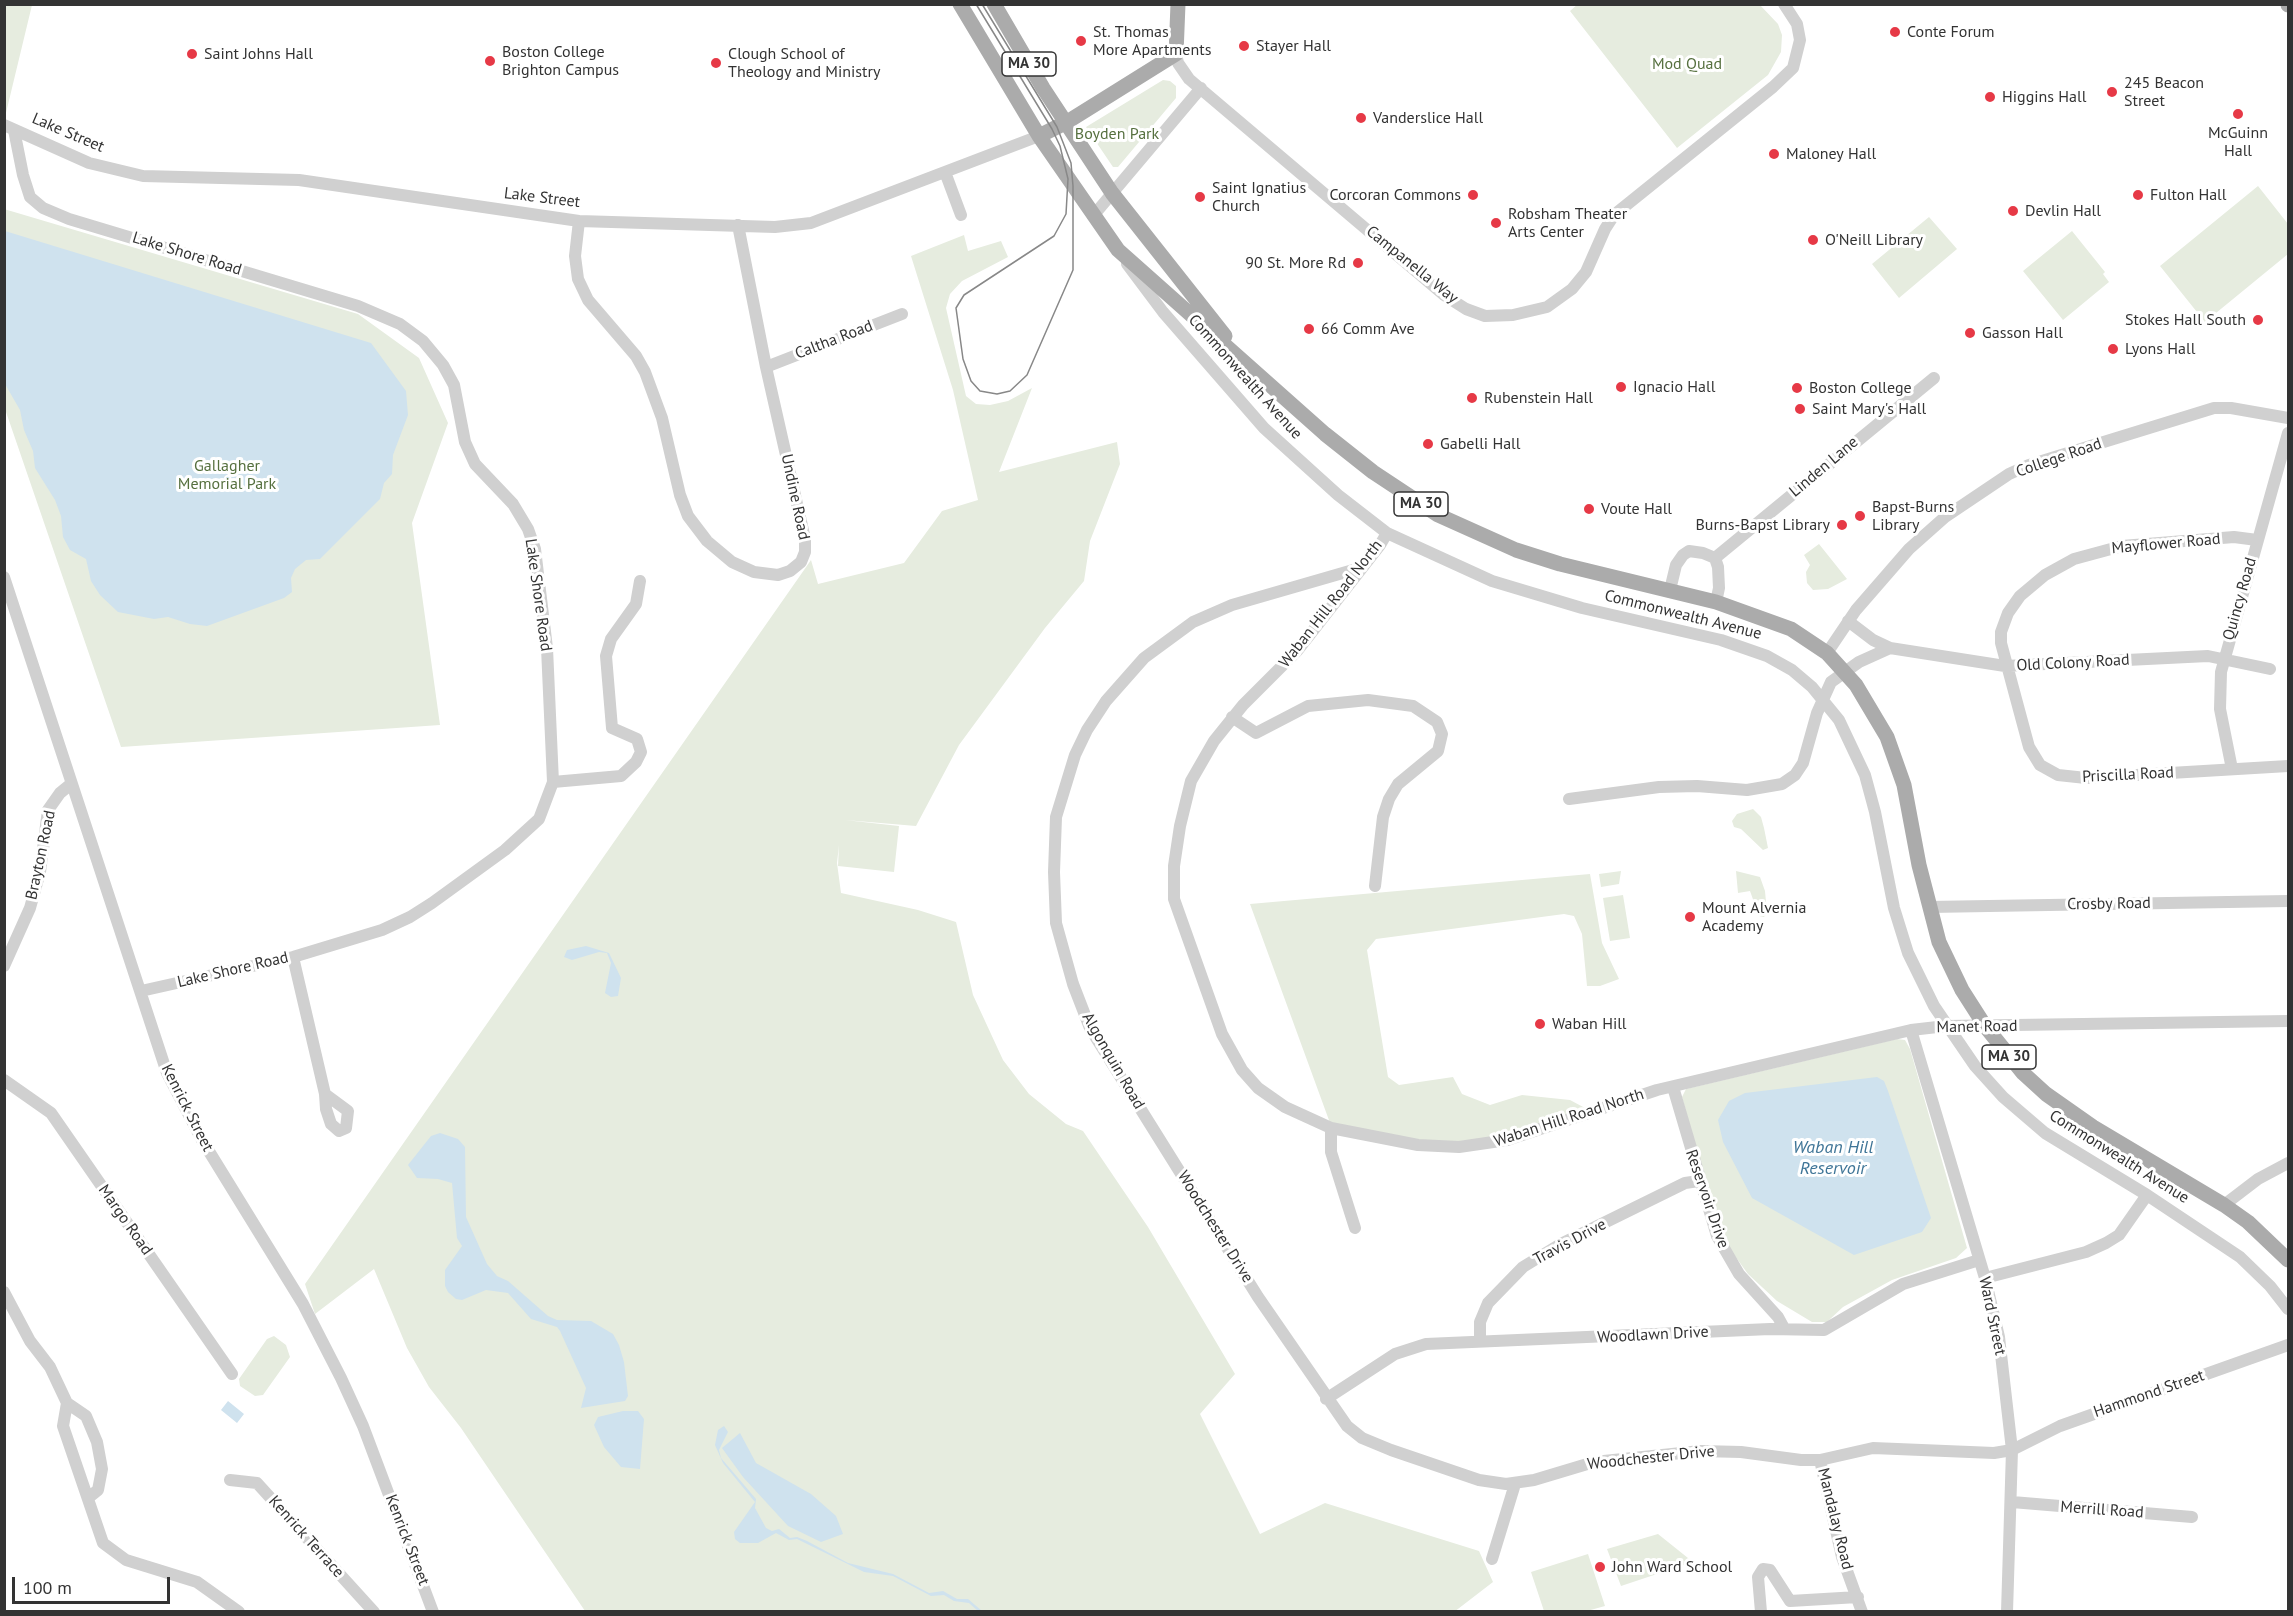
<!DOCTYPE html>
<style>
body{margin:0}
#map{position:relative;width:2293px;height:1616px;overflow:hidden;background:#fff;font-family:"PT Sans",sans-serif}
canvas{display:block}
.frame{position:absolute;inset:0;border:6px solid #333;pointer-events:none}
.scale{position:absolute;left:12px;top:1577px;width:158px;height:27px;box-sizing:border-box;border:3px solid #333;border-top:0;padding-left:8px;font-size:18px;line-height:21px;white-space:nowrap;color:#333;-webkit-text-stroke:4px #fff;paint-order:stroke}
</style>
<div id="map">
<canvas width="2293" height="1616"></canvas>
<div class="frame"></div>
<div class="scale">100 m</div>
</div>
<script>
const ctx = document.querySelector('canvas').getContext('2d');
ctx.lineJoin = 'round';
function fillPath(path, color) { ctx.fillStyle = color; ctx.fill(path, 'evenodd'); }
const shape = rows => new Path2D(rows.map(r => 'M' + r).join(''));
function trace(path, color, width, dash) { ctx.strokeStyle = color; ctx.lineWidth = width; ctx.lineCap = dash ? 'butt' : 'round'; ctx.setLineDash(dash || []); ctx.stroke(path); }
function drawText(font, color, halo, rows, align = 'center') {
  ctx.font = font + ' "PT Sans",sans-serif'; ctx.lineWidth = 6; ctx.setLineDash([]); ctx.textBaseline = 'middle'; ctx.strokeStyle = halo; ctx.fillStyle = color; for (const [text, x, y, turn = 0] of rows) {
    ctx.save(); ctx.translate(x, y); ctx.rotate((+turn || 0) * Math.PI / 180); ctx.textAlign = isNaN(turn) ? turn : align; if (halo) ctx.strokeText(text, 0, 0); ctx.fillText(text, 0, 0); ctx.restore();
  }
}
const green = shape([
 [1578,4,1760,5,1778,24,1782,35,1781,52,1768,75,1677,148,1570,11],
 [4,5,32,5,5,117,4,117],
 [1163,80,1170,81,1176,86,1176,98,1118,167,1113,167,1086,127],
 [2258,186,2288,224,2288,254,2205,322,2160,266],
 [4,209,358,314,419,358,448,423,412,523,440,725,121,747,5,409],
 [1929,217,1957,249,1899,298,1872,264],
 [2072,231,2105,272,2103,274,2109,282,2063,320,2023,271],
 [964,235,968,251,1001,241,1008,257,962,281,950,294,946,308,966,396,976,404,990,405,1008,401,1032,388,999,472,1117,442,1120,464,1090,541,1084,581,1045,628,959,745,916,826,845,820,899,826,894,872,838,866,839,845,837,863,841,893,918,910,956,922,973,995,1003,1060,1029,1094,1066,1124,1083,1131,1148,1227,1235,1374,1200,1414,1260,1534,1325,1503,1479,1551,1493,1582,1454,1612,585,1611,461,1428,429,1387,407,1348,374,1269,315,1314,305,1284,811,560,818,584,904,563,942,511,978,500,953,390,911,256],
 [1819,544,1847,579,1828,589,1813,590,1807,583,1806,572,1810,565,1804,555],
 [1753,809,1761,817,1764,828,1768,848,1763,850,1741,829,1734,827,1732,821,1737,814],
 [1621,871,1619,884,1601,887,1599,874],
 [1736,871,1760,877,1765,891,1767,913,1764,917,1759,916,1750,891,1738,893],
 [1590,874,1602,943,1619,979,1600,986,1587,986,1582,934,1574,916,1564,914,1376,939,1367,950,1388,1077,1399,1085,1453,1077,1462,1094,1490,1105,1522,1095,1570,1100,1585,1108,1502,1137,1429,1144,1330,1123,1250,904],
 [1623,895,1630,938,1610,941,1603,898],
 [1897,1039,1905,1040,1910,1049,1967,1248,1956,1258,1892,1280,1843,1307,1827,1322,1812,1322,1777,1301,1748,1274,1727,1245,1704,1176,1682,1097,1686,1089],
 [274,1336,286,1345,290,1357,263,1395,255,1396,240,1386,239,1379,267,1339],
 [1658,1534,1693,1562,1621,1586,1607,1549],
 [1588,1554,1605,1606,1587,1611,1544,1611,1531,1572]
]);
const water = shape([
 [5,231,371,343,406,391,408,415,393,455,392,474,384,483,380,499,320,559,306,560,295,569,291,578,292,592,284,598,207,626,190,624,168,617,154,619,118,612,100,595,91,581,86,559,70,550,63,537,61,516,55,500,35,468,33,451,24,430,20,410,5,384],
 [586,946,609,953,621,978,618,996,611,997,605,993,611,963,607,953,599,952,572,960,564,957,567,950],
 [1877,1077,1884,1081,1888,1091,1931,1218,1922,1232,1854,1255,1752,1198,1723,1142,1718,1120,1729,1101,1745,1093],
 [440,1133,458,1139,465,1147,466,1217,487,1264,497,1276,508,1281,548,1316,557,1320,591,1321,613,1334,619,1345,624,1362,628,1396,625,1401,581,1408,586,1388,560,1331,557,1327,531,1319,508,1293,486,1290,462,1300,456,1299,448,1292,445,1286,445,1270,462,1246,457,1238,452,1183,438,1179,417,1178,408,1165,431,1136],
 [228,1401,244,1414,237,1423,221,1410],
 [623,1411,638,1411,644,1419,640,1469,621,1467,604,1447,594,1425,598,1417],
 [724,1426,728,1432,719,1450,721,1458,756,1499,755,1508,766,1528,772,1531,779,1529,790,1538,797,1537,807,1541,848,1563,893,1574,929,1593,943,1591,957,1599,968,1599,982,1611,978,1611,969,1603,954,1601,944,1595,931,1596,893,1576,864,1572,797,1539,789,1540,776,1533,758,1543,740,1543,735,1539,734,1532,755,1502,723,1463,715,1445,718,1430],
 [740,1433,756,1463,811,1494,836,1516,843,1534,821,1542,788,1526,743,1477,722,1448]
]);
const minor = shape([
 [1176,54,1178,63,1189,79,1444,295,1466,309,1485,316,1513,315,1547,307,1572,289,1586,272,1605,229,1614,215,1773,87,1793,68,1800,40,1797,24,1784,4],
 [4,125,89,163,143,176,299,180,579,221,775,227,811,223,1039,136],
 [14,130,23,175,30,197,43,208,69,219,358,306,400,324,423,341,443,365,454,385,465,442,475,464,513,504,528,529,535,549,547,648,553,782,539,819,505,850,432,903,410,917,382,930,293,957,141,991],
 [945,172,961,215],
 [1093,216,1201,88],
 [579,221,575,256,578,279,588,300,636,356,645,372,662,418,680,495,688,516,707,541,732,562,754,572,778,575,790,571,801,562,805,552,805,539,766,367,738,225],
 [1127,264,1163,312,1264,428,1338,495,1387,533,1492,581,1582,608,1721,640,1767,656,1792,670,1812,687,1839,720,1865,775,1875,812,1894,908,1908,953,1934,1006,1975,1066,2003,1097,2045,1133,2147,1195,2240,1257,2270,1286,2288,1309],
 [766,367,902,314],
 [1387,533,1380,545,1297,651,1243,705,1214,741,1191,781,1180,826,1174,866,1174,899,1222,1034,1242,1070,1258,1088,1285,1107,1331,1128,1418,1145,1459,1147,1507,1140,1657,1090,1911,1030,1946,1026,2288,1021],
 [2257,540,2234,537,2122,546,2074,559,2045,575,2020,596,2008,613,2001,632,2001,643,2029,747,2040,765,2058,775,2086,778,2288,766],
 [1715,558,1934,378],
 [1360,568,1232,605,1193,622,1144,658,1106,701,1087,730,1075,755,1056,817,1054,872,1056,923,1073,984,1090,1028,1258,1297,1347,1426,1362,1438,1391,1450,1479,1480,1506,1484,1534,1480,1594,1462,1701,1451,1741,1452,1801,1460,1820,1460,1873,1448,1994,1453,2012,1450,2060,1426,2288,1345],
 [4,577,167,1073,202,1140,303,1304,341,1378,363,1426,433,1612],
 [1670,590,1676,565,1683,555,1689,551,1703,553,1715,558,1718,567,1719,588,1716,602],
 [1848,621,1873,640,1890,648,2005,666,2208,656,2270,669],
 [1827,653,1856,610,1909,549,1945,517,2009,474,2029,465,2214,408,2231,408,2288,418],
 [1232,717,1256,733,1308,706,1368,700,1413,706,1437,722,1442,734,1438,751,1398,784,1389,799,1383,817,1375,886],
 [2232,769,2220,709,2221,672,2288,433],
 [553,782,621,776,636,762,641,752,637,739,612,728,606,656,611,639,636,604,640,581],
 [1569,799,1659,787,1697,786,1747,790,1782,784,1795,775,1803,763,1817,713,1831,682,1859,662,1890,648],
 [1929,907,2288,901],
 [293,957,325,1094,326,1109,331,1124,339,1131,346,1128,348,1111,325,1094],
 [4,966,30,908,40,872,48,810,60,793,71,784],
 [1911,1030,1985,1278,1999,1337,2012,1450,2007,1612],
 [4,1080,51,1113,232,1374],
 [1673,1087,1717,1236,1739,1274,1778,1317,1784,1328],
 [1331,1128,1331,1152,1355,1228],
 [2224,1205,2258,1179,2288,1163],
 [1985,1278,2086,1252,2106,1243,2119,1235,2147,1195],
 [4,1292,30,1341,50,1367,67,1403,86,1416,97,1442,102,1469,98,1490,88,1498],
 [1480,1341,1480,1322,1488,1303,1523,1267,1559,1245,1685,1183,1699,1181],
 [1326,1399,1395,1354,1426,1344,1770,1329,1824,1330,1903,1284,1979,1260],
 [67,1403,63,1426,103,1543,126,1560,197,1582,239,1612],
 [1820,1460,1842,1557,1862,1612],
 [230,1480,257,1483,374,1612],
 [2012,1502,2192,1517],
 [1492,1559,1515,1484],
 [1790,1601,1858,1597],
 [1761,1612,1758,1577,1763,1569,1770,1570,1790,1601]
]);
const major = shape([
 [960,4,1039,136,1118,250,1325,434,1373,472,1438,515,1516,550,1560,564,1716,602,1791,629,1827,653,1856,685,1887,737,1904,785,1919,865,1939,942,1962,990,1985,1026,2023,1073,2046,1094,2093,1127,2224,1205,2248,1222,2288,1260],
 [994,4,1043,88,1112,193,1225,336],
 [2288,4,2288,5],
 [1039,136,1067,122,1176,54,1178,4]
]);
const tram = shape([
 [976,4,1052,129,1060,146,1068,179,1066,214,1054,236,964,295,956,308,963,359,971,381,980,391,997,394,1010,391,1027,375,1073,270,1073,186,1071,163,1057,127,982,4]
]);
const markers = [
 [1895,32,6,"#e63946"],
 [1081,41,6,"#e63946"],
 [1244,46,6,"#e63946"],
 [192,54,6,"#e63946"],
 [490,61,6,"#e63946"],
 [716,63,6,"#e63946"],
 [2112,92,6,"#e63946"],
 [1990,97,6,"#e63946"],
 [2238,114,6,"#e63946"],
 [1361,118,6,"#e63946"],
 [1774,154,6,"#e63946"],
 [1473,195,6,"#e63946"],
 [2138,195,6,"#e63946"],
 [1200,197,6,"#e63946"],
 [2013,211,6,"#e63946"],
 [1496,223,6,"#e63946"],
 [1813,240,6,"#e63946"],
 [1358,263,6,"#e63946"],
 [2258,320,6,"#e63946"],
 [1309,329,6,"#e63946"],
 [1970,333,6,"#e63946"],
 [2113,349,6,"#e63946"],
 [1621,387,6,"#e63946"],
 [1797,388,6,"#e63946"],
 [1472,398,6,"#e63946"],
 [1800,409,6,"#e63946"],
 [1428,444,6,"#e63946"],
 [1589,509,6,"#e63946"],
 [1860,516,6,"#e63946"],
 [1842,525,6,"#e63946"],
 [1690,917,6,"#e63946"],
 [1540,1024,6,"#e63946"],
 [1600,1567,6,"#e63946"]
];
const shields = [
 [1029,64,54],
 [1421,504,54],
 [2009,1057,54]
];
const shieldNames = [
 ["MA 30",1029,64],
 ["MA 30",1421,504],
 ["MA 30",2009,1057]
];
const poiNames = [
 ["St. Thomas",1093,32],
 ["More Apartments",1093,50],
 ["Conte Forum",1907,32],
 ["Stayer Hall",1256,46],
 ["Boston College",502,52],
 ["Brighton Campus",502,70],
 ["Saint Johns Hall",204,54],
 ["Clough School of",728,54],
 ["Theology and Ministry",728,72],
 ["245 Beacon",2124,83],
 ["Street",2124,101],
 ["Higgins Hall",2002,97],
 ["Vanderslice Hall",1373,118],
 ["McGuinn",2238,133,"center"],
 ["Hall",2238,151,"center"],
 ["Maloney Hall",1786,154],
 ["Saint Ignatius",1212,188],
 ["Church",1212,206],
 ["Corcoran Commons",1461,195,"right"],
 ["Fulton Hall",2150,195],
 ["Devlin Hall",2025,211],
 ["Robsham Theater",1508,214],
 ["Arts Center",1508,232],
 ["O'Neill Library",1825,240],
 ["90 St. More Rd",1346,263,"right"],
 ["Stokes Hall South",2246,320,"right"],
 ["66 Comm Ave",1321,329],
 ["Gasson Hall",1982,333],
 ["Lyons Hall",2125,349],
 ["Ignacio Hall",1633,387],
 ["Boston College",1809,388],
 ["Rubenstein Hall",1484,398],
 ["Saint Mary's Hall",1812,409],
 ["Gabelli Hall",1440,444],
 ["Bapst-Burns",1872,507],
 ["Library",1872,525],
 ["Voute Hall",1601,509],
 ["Burns-Bapst Library",1830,525,"right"],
 ["Mount Alvernia",1702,908],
 ["Academy",1702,926],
 ["Waban Hill",1552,1024],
 ["John Ward School",1612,1567]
];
const parkNames = [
 ["Mod Quad",1687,64],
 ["Boyden Park",1117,134],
 ["Gallagher",227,466],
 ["Memorial Park",227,484]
];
const streetNames = [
 ["Lake Street",68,133,23],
 ["Lake Street",542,198,7],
 ["Lake Shore Road",187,254,17],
 ["Campanella Way",1412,265,39],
 ["Caltha Road",834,340,-21],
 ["Commonwealth Avenue",1245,377,48],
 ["College Road",2059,458,-19],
 ["Linden Lane",1824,467,-40],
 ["Undine Road",795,497,78],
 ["Mayflower Road",2166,544,-5],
 ["Lake Shore Road",538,595,82],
 ["Quincy Road",2240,599,-74],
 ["Waban Hill Road North",1331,604,-52],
 ["Commonwealth Avenue",1683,615,14],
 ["Old Colony Road",2073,663,-3],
 ["Priscilla Road",2128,775,-3],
 ["Brayton Road",41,855,-78],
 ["Crosby Road",2109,904,-1],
 ["Lake Shore Road",233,970,-13],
 ["Manet Road",1977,1027,-1],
 ["Algonquin Road",1113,1061,60],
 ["Kenrick Street",187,1108,63],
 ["Waban Hill Road North",1569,1118,-18],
 ["Commonwealth Avenue",2119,1157,32],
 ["Reservoir Drive",1707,1199,71],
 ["Margo Road",125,1220,55],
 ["Woodchester Drive",1215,1227,58],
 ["Travis Drive",1570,1242,-28],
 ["Ward Street",1992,1316,78],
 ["Woodlawn Drive",1653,1335,-3],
 ["Hammond Street",2149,1394,-19],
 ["Woodchester Drive",1651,1458,-6],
 ["Merrill Road",2102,1510,4],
 ["Mandalay Road",1835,1519,76],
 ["Kenrick Terrace",306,1537,48],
 ["Kenrick Street",407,1540,69]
];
const waterNames = [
 ["Waban Hill",1833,1148],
 ["Reservoir",1833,1169]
];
fillPath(green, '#e6ecdf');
fillPath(water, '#cfe2ee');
trace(minor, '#d0d0d0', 12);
trace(major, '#ababab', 15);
trace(tram, '#888', 1.5);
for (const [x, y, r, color] of markers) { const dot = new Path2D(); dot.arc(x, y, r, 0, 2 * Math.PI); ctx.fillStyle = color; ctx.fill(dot); trace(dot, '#fff', 2); }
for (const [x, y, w] of shields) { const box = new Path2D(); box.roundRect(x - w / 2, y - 12, w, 24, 4.5); ctx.fillStyle = '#fff'; ctx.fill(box); trace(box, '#333', 1.5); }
drawText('bold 15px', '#333', null, shieldNames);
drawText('16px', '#333', '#fff', poiNames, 'left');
drawText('16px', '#56703f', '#fff', parkNames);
drawText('16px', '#333', '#fff', streetNames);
drawText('italic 18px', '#3f7597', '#fff', waterNames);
</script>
